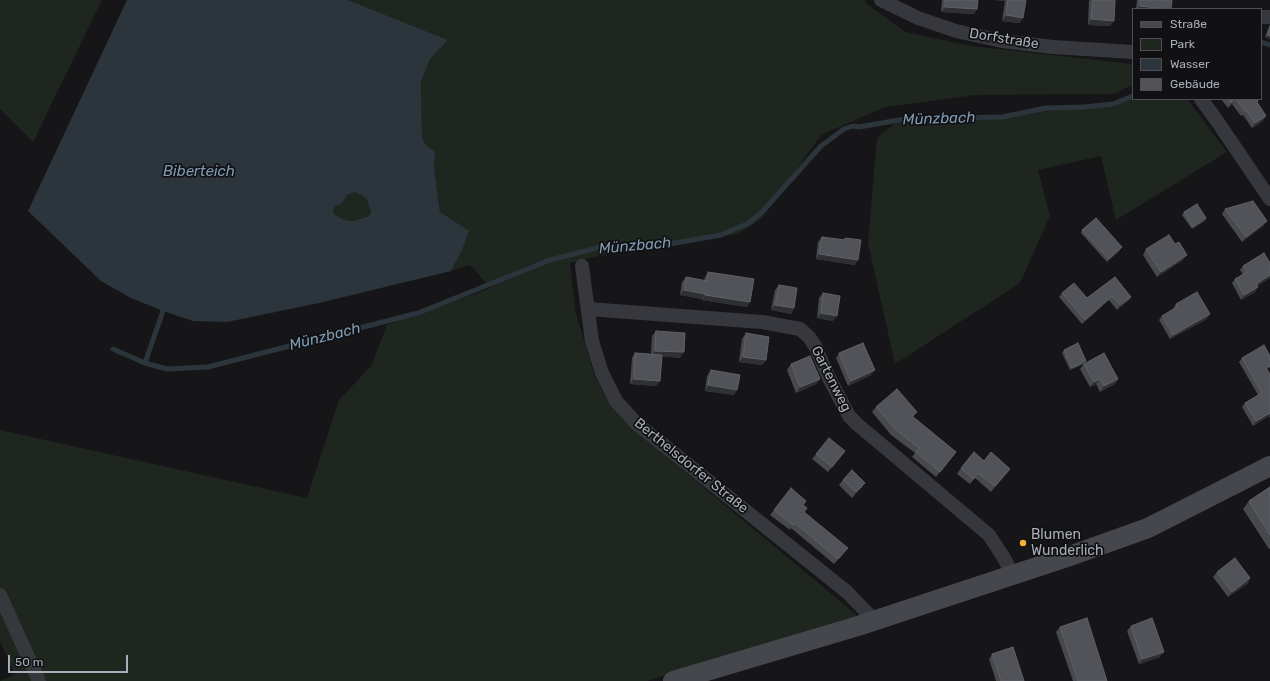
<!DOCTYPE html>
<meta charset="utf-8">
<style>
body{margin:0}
#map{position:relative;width:1270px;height:681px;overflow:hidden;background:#161618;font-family:Rubik,sans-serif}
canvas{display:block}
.legend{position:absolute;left:1132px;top:8px;width:130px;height:92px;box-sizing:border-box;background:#111113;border:1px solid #4d4f55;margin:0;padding:5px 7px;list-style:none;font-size:12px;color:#a8adb8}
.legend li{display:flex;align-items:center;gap:8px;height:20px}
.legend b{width:20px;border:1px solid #4d4f55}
.scale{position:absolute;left:8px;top:655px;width:120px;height:18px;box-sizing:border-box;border:2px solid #a8adb8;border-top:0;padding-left:5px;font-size:12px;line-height:14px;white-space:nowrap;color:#a8adb8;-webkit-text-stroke:3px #111113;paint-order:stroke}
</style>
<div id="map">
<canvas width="1270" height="681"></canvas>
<ul class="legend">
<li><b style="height:5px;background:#45474d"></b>Straße</li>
<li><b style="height:11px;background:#1e261f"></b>Park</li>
<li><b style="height:11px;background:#2c353c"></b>Wasser</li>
<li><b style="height:11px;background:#525359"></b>Gebäude</li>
</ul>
<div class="scale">50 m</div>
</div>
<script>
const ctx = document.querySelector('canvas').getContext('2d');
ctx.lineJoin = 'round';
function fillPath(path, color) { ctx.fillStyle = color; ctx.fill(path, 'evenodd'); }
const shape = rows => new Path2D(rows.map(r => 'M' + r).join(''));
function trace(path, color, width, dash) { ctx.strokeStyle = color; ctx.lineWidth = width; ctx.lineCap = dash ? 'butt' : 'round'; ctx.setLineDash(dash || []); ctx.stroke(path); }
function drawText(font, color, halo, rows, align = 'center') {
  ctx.font = font + ' Rubik,sans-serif'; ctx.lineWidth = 3.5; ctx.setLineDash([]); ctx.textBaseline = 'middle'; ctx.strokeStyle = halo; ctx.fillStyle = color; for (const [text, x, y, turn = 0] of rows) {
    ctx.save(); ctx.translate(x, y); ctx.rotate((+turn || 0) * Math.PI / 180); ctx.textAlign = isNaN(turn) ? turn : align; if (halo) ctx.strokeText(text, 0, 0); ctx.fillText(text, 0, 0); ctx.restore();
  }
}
const green = shape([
 [0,0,102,0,33,142,0,109],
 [348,0,865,0,867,4,906,32,971,46,1133,64,1133,85,1113,94,975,95,885,107,821,135,762,218,738,234,593,257,570,263,575,310,595,377,611,406,630,426,858,616,647,681,0,681,15,674,0,641,0,430,307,498,339,400,371,366,387,325,491,288,470,265,451,271,462,250,440,212,434,168,435,152,426,145,422,138,421,81,430,59,448,40],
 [1133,96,1133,99,1187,99,1227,152,1116,220,1101,156,1038,170,1050,216,1020,283,895,364,868,243,877,138,899,120,950,118,1002,117,1046,108,1084,107,1113,104],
 [355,192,366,198,371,211,369,216,354,221,345,220,335,215,333,209,336,205,340,205,343,202,347,195]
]);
const water = shape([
 [127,0,348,0,448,40,430,59,421,81,422,138,426,145,435,152,434,168,440,212,469,231,462,250,451,271,319,303,227,322,193,321,163,311,131,298,101,281,28,211],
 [355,192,366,198,371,211,369,216,354,221,345,220,335,215,333,210,336,205,340,205,343,202,347,195]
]);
const stream = shape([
 [1261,42,1270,45],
 [113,349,145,363,167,369,208,367,418,313,550,260,601,247,658,246,721,235,749,223,762,212,821,146,844,129,853,126,859,127,899,120,950,118,1002,117,1046,108,1084,107,1113,104,1133,96],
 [145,363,163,311]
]);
const street = shape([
 [881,0,918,18,956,31,1002,41,1053,47,1133,52],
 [1261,17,1270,17],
 [1201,99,1215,118,1270,199],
 [582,266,592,341,602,373,616,401,636,423,847,592,875,621],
 [588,309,762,322,800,329,809,337,815,346,829,378,849,416,857,424,989,535,1004,558,1013,576],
 [0,595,39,681]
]);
const secondary = shape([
 [673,681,858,626,1067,557,1148,528,1270,466]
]);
const wall = shape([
 [942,0,978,0,977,9,974,14,941,12],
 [994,0,1026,0,1020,23,1002,21,1005,1],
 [1090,0,1115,0,1110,26,1088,25,1089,1],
 [1137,0,1172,0,1171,9,1136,9],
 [1270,25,1270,39,1265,37],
 [1221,99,1256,99,1258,101,1257,102,1263,121,1252,128,1243,115,1241,116,1232,104,1228,108],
 [1225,209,1267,221,1263,226,1242,242,1222,214],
 [1184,212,1206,218,1205,221,1192,229,1182,215],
 [1082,230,1120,250,1107,262,1081,233],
 [822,237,844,240,845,238,855,265,816,259,818,242],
 [1146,249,1183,260,1157,277,1143,255],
 [1243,266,1270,278,1257,286,1255,292,1241,300,1232,283,1235,279,1243,275,1240,270],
 [708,272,747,307,702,300,702,299,680,295,682,282,686,277,704,280,705,277],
 [1115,277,1131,297,1128,301,1117,310,1109,300,1082,324,1059,297,1062,293,1087,298],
 [779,285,794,308,791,314,771,310,775,290],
 [823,293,833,321,817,318,819,298],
 [1176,304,1207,319,1170,339,1159,320,1162,316,1173,309],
 [656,331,680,358,662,356,660,381,656,386,630,384,632,358,635,353,651,354,652,336],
 [746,333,766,360,762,365,739,362,742,339],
 [1064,350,1085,363,1118,379,1115,384,1100,392,1096,384,1090,387,1080,369,1084,364,1070,370,1062,353],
 [839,353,871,375,848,386,836,358],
 [1242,358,1267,370,1270,374,1270,418,1269,416,1253,426,1242,407,1245,403,1258,395,1239,362],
 [791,364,820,379,816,384,796,393,787,370],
 [711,370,734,395,705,391,707,376],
 [876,407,917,412,913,417,956,452,936,477,912,457,915,453,891,435,872,412],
 [845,451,828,472,812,459,816,454],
 [984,461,1010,469,991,492,975,478,970,484,957,474,961,468],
 [843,480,865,483,861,488,852,498,839,485],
 [1270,487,1270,549,1269,549,1243,509,1249,501],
 [806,501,803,505,804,512,844,553,834,564,791,528,790,530,770,515,774,510],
 [1217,572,1250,578,1247,584,1228,597,1213,577],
 [1131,626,1160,657,1139,664,1127,631],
 [1060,627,1107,681,1073,681,1056,632],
 [992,654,1024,681,996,681,989,659]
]);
const shadedWall = shape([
 [994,0,1006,0,1005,1],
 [1140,6,1165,9,1138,9],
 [945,7,977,9,974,14,941,12],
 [1006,15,1023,18,1020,23,1002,21],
 [1091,19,1114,21,1110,26,1088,25],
 [1267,35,1270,36,1270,39,1265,37],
 [1236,99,1232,104,1228,108,1231,103],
 [1266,116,1263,121,1252,128,1255,123],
 [1206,218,1205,221,1192,229,1193,227],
 [1267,221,1263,226,1242,242,1246,237],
 [1122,247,1120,250,1107,262,1109,259],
 [819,254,858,260,855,265,816,259],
 [1187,255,1183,260,1157,277,1161,272],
 [1270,275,1270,278,1253,288,1256,284],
 [1258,287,1255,292,1241,300,1244,295],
 [684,290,705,294,702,299,680,295],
 [705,295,750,302,747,307,702,300],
 [1112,296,1109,300,1082,324,1085,320],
 [1131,297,1128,301,1117,310,1120,305],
 [775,305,794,308,791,314,771,310],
 [821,313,837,316,833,321,817,318],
 [1210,314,1207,319,1170,339,1173,335],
 [655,351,684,352,680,358,651,356],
 [743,357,766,360,762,365,739,362],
 [1086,361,1085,363,1070,370,1072,368],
 [1270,366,1270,368,1263,372,1266,368],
 [875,370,871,375,848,386,851,381],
 [634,379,660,381,656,386,630,384],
 [820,379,816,384,796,393,800,387],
 [1100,379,1096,384,1090,387,1094,382],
 [1118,379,1115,384,1100,392,1104,386],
 [708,385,737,390,734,395,705,391],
 [1270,413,1270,415,1269,416,1253,426,1256,421],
 [1010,469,1006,474,991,492,995,486],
 [865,483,861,488,852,498,856,492],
 [1250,578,1247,584,1228,597,1232,592],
 [1164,652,1160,657,1139,664,1142,659]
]);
const building = shape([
 [945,0,978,0,977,9,945,7,945,0],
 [1008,0,1026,0,1023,18,1006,15,1008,0],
 [1093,0,1115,0,1114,21,1091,19,1093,0],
 [1140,0,1172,0,1171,9,1165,9,1140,6,1140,0],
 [1270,26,1270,36,1267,35,1270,26],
 [1228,99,1256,99,1258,101,1257,102,1266,116,1255,123,1246,110,1245,111,1236,99,1231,103,1228,99],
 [1253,201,1267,221,1246,237,1225,209,1253,201],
 [1197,204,1206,218,1193,227,1184,212,1197,204],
 [1096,218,1122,247,1109,259,1082,230,1096,218],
 [1169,235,1175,244,1179,242,1187,255,1161,272,1146,249,1169,235],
 [822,237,845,240,845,238,861,240,858,260,819,254,822,237],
 [1264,253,1270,263,1270,275,1256,284,1258,287,1244,295,1235,279,1247,272,1243,266,1264,253],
 [708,272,754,279,750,302,705,295,705,294,684,290,686,277,707,281,708,272],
 [1115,277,1131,297,1120,305,1112,296,1085,320,1062,293,1074,283,1087,298,1115,277],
 [779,285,797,288,794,308,775,305,779,285],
 [1197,292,1210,314,1173,335,1162,316,1177,307,1176,304,1197,292],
 [823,293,840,296,837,316,821,313,823,293],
 [656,331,685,333,684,352,655,351,656,331],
 [746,333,769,337,766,360,743,357,746,333],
 [863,343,875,370,851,381,839,353,863,343],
 [1078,343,1086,361,1072,368,1064,350,1078,343],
 [1264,345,1270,356,1270,366,1266,368,1270,374,1270,413,1256,421,1245,403,1262,393,1242,358,1264,345],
 [635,353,662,355,660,381,634,379,635,353],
 [1104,353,1118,379,1104,386,1100,379,1094,382,1084,364,1104,353],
 [810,356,820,379,800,387,791,364,810,356],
 [711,370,740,375,737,390,708,385,711,370],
 [897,389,917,412,912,416,956,452,940,472,916,452,919,448,895,429,876,407,897,389],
 [829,438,845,451,832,467,816,454,829,438],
 [974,452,984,461,991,452,1010,469,995,486,978,473,973,479,961,468,974,452],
 [852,470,865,483,856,492,843,480,852,470],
 [1270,487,1270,535,1249,501,1270,487],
 [791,488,806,501,803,505,807,508,804,512,848,548,838,559,795,523,793,525,774,510,791,488],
 [1235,558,1250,578,1232,592,1217,572,1235,558],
 [1087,618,1107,681,1078,681,1060,627,1087,618],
 [1152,618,1164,652,1142,659,1131,626,1152,618],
 [1013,647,1024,681,1001,681,992,654,1013,647]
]);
const markers = [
 [1023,543,4,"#f2b134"]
];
const streetNames = [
 ["Dorfstraße",1004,39,9],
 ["Gartenweg",831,379,63],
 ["Berthelsdorfer Straße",691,466,39]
];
const poiNames = [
 ["Blumen",1031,535],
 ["Wunderlich",1031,551]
];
const waterNames = [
 ["Münzbach",939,119,-2],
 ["Biberteich",199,172],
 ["Münzbach",635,246,-5],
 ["Münzbach",325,337,-14]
];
fillPath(green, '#1e261f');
fillPath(water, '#2c353c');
trace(stream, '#2c353c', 5);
trace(street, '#37383d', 14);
trace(secondary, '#45474d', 20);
fillPath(wall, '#47494d');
fillPath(shadedWall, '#2f3033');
fillPath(building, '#525359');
trace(building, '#5f6168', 1);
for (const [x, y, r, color] of markers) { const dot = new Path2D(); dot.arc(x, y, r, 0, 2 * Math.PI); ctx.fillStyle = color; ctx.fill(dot); trace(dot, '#111113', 1.5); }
drawText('14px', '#a8adb8', '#111113', streetNames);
drawText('14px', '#a8adb8', '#111113', poiNames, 'left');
drawText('italic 15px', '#7f9bb3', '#111113', waterNames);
</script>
